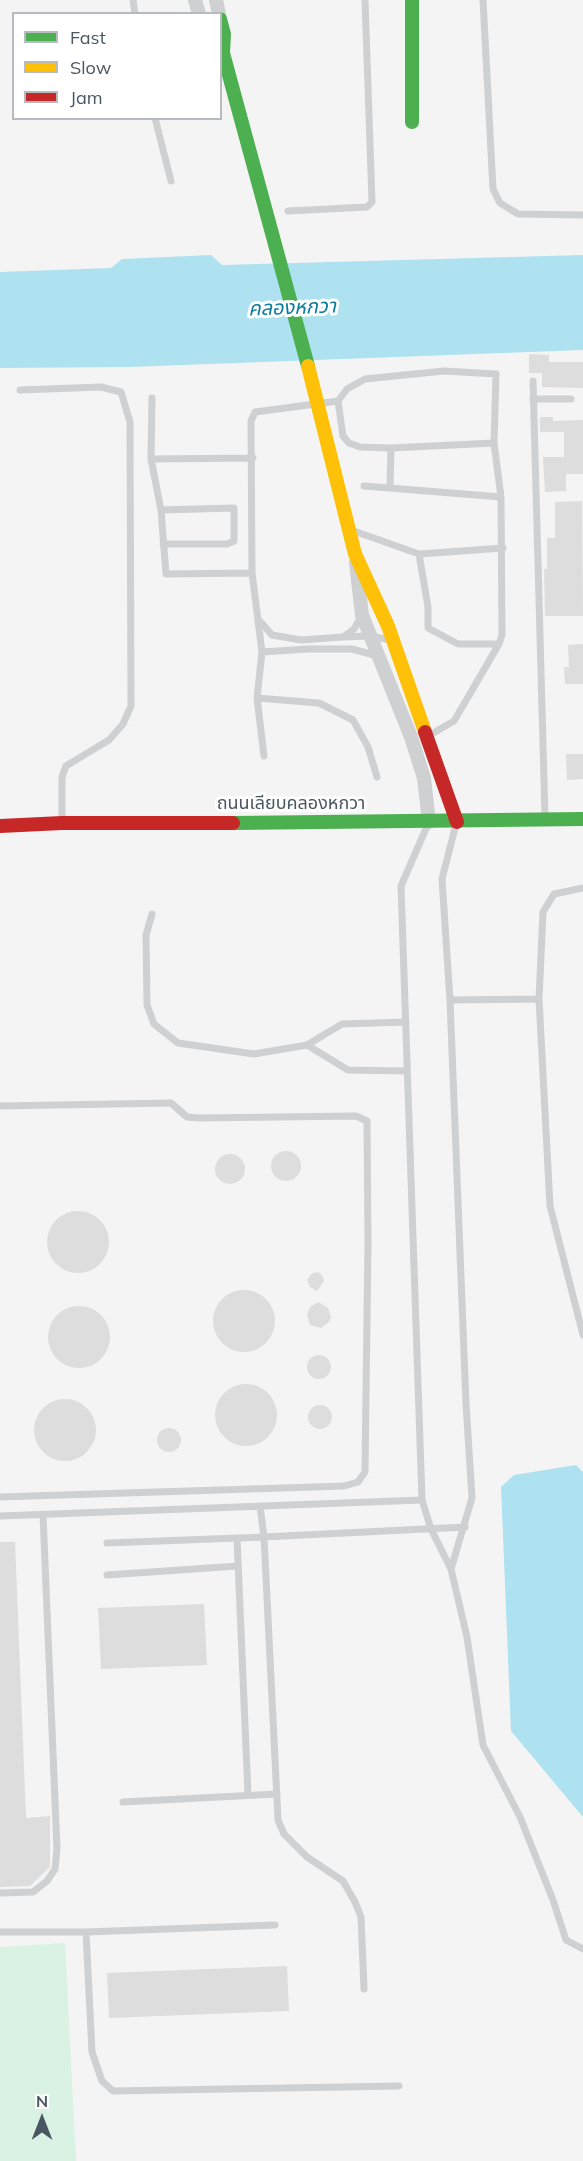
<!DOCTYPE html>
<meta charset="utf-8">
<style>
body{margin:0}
#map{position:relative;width:583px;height:2161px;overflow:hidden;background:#f4f4f4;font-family:Mulish,sans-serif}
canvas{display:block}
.legend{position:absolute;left:12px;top:12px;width:210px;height:108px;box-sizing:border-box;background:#fff;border:2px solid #b7bbc0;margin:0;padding:8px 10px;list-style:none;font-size:18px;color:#4a5661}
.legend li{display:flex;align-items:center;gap:12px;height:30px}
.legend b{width:30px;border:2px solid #b7bbc0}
.north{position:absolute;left:12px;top:2089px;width:60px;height:60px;-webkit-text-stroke:4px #fff;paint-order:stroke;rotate:0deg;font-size:16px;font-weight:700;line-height:24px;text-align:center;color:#4a5661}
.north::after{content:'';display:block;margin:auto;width:21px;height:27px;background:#4a5661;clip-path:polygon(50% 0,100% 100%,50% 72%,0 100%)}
</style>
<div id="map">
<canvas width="583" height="2161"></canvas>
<ul class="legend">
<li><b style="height:8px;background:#4caf50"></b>Fast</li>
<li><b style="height:8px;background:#ffc107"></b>Slow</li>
<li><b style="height:8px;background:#c62828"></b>Jam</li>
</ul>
<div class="north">N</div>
</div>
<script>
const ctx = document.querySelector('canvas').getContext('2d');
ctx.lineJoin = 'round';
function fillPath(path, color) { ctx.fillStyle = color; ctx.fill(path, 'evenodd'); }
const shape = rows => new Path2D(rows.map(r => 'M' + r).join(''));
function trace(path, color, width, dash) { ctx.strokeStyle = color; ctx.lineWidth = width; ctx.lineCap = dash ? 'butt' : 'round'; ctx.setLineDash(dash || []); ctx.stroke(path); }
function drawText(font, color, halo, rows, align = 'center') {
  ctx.font = font + ' Mulish,"Noto Sans Thai",sans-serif'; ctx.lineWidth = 6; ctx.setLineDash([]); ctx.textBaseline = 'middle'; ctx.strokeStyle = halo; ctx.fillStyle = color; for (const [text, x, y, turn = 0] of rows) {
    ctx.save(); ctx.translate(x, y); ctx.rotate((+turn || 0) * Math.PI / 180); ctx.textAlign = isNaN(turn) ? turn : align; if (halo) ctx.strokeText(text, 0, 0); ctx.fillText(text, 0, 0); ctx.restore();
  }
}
const green = shape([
 [65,1943,76,2161,0,2161,0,1947]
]);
const water = shape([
 [211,255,222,265,583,255,583,350,129,367,0,368,0,272,111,268,122,259],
 [576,1465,583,1472,583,1817,511,1731,501,1487,514,1475]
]);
const building = shape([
 [529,354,549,355,549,362,583,362,583,388,542,387,542,373,529,373],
 [540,417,553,417,553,421,583,420,583,474,566,474,566,491,545,492,543,457,564,457,564,432,540,432],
 [582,501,583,616,545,616,544,569,547,569,547,538,555,538,555,502],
 [583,644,583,684,565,684,564,667,569,667,568,645],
 [566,754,583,754,583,779,567,780],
 '271 1166a15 15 0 1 1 30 0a15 15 0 1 1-30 0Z',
 '215 1169a15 15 0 1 1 30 0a15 15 0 1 1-30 0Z',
 '47 1242a31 31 0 1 1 62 0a31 31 0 1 1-62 0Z',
 [318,1272,322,1275,324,1281,317,1291,310,1287,307,1280,312,1273],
 '213 1321a31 31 0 1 1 62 0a31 31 0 1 1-62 0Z',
 [318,1302,328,1308,331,1317,329,1322,321,1328,310,1325,307,1315,310,1307],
 '48 1337a31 31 0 1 1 62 0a31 31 0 1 1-62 0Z',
 '307 1367a12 12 0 1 1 24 0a12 12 0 1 1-24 0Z',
 '215 1415a31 31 0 1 1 62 0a31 31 0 1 1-62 0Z',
 '34 1430a31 31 0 1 1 62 0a31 31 0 1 1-62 0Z',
 '308 1417a12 12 0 1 1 24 0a12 12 0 1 1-24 0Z',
 '157 1440a12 12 0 1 1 24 0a12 12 0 1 1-24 0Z',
 [0,1542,15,1542,26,1818,50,1816,50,1867,30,1886,0,1887],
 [204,1604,207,1665,101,1669,98,1608],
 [287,1966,289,2011,109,2018,107,1973]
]);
const lane = shape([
 [133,0,135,14],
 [483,0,493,189,500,203,518,214,583,215],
 [155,118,171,181],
 [288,211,367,207,372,202,365,0],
 [533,381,545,817],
 [20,390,101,387,121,392,130,422,131,706,123,724,109,740,66,766,62,777,62,823],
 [152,398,151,459,161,510,166,574,252,573],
 [533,399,571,399],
 [151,459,253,458],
 [364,486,501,497],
 [390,487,391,448],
 [161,510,234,508,234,541,227,544,163,544],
 [351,530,419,554,503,548],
 [419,554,428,607,428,628,458,644,499,644],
 [258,619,272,635,301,640,343,637,354,629,361,617],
 [343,637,370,636,391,640],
 [262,652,307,649,352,649,378,656],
 [257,698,319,703,353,720,368,747,377,777],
 [428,736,454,721,499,644,502,635,501,497,494,443,496,374,444,371,365,379,347,389,338,401,343,436,349,443,360,447,391,448,494,443],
 [264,756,257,698,262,652,252,573,251,421,255,412,338,401],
 [428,824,401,886,422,1500,431,1529,451,1569,467,1637,483,1745,520,1817,553,1900,566,1940,583,1949],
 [583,888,554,894,543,912,539,999,550,1206,583,1335],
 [152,914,146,935,147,1005,154,1024,178,1043,254,1054,307,1045,342,1024,406,1022],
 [450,1000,539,999],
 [307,1045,348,1070,407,1071],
 [0,1106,171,1103,187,1117,199,1118,356,1116,367,1121,368,1241,365,1472,358,1482,344,1486,0,1497],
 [0,1516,422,1500],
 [237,1538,248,1795],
 [107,1543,264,1537,260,1506],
 [451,1569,472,1498,466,1403,450,1000,442,879,456,824],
 [107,1575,238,1566],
 [123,1802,277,1794],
 [0,1893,33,1892,47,1881,55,1869,57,1848,43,1515],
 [0,1932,86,1932,92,2052,102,2081,113,2091,399,2086],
 [86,1932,275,1925],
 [364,1989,361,1917,355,1902,343,1881,307,1857,284,1834,278,1820,264,1537,465,1527]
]);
const street = shape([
 [195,0,199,14],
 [216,0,219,14],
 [356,563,362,615,411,737,424,778,429,822]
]);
const fast = shape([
 [412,0,412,122],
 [220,19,224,34,223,53,308,366],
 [233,823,583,819]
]);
const slow = shape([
 [308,366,355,554,388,626,425,732]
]);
const jam = shape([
 [425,732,457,822],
 [0,826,62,823,233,823]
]);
const streetNames = [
 ["ถนนเลียบคลองหกวา",291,804]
];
const waterNames = [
 ["คลองหกวา",292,308,-2]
];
fillPath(green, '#d9f2e3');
fillPath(water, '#aee2f0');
fillPath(building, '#ddddde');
trace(lane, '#ced0d2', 7);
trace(street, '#ced0d2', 14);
trace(fast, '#4caf50', 14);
trace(slow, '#ffc107', 14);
trace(jam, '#c62828', 14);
drawText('18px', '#4a5661', '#fff', streetNames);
drawText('italic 20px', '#0c7c9b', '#fff', waterNames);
</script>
